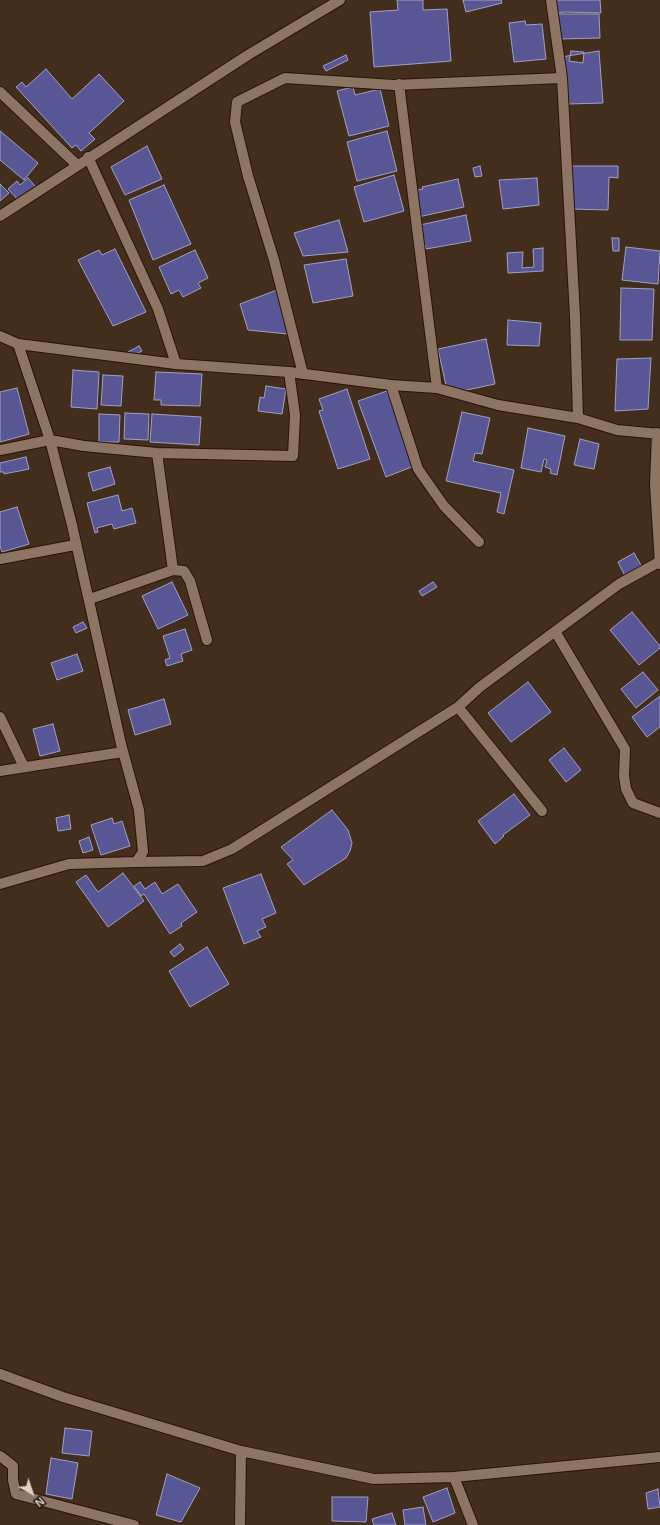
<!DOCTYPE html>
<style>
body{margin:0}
#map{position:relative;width:660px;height:1525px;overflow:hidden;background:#432d1d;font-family:Helvetica,sans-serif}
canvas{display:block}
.north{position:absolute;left:12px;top:1473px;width:40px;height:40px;-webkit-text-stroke:3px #221811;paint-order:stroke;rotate:140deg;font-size:11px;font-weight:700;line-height:16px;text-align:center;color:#e0d2c8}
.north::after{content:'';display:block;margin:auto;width:14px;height:18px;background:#e0d2c8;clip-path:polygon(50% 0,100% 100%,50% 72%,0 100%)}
</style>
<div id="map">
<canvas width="660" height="1525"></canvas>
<div class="north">N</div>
</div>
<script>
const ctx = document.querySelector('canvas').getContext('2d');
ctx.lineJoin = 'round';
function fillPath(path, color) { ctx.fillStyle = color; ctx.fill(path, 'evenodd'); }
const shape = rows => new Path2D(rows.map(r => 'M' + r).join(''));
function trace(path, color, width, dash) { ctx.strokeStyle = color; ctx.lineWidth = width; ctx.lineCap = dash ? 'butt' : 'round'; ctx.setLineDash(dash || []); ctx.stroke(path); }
const building = shape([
 [397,0,423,0,423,10,447,9,451,61,374,67,370,12,398,10,397,0],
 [463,0,501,0,502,3,466,12,463,0],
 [556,0,600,0,601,13,565,12,555,13,556,0],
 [558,14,599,14,600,38,559,39,558,14],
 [525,21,526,25,542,24,546,59,514,62,509,23,525,21],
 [571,51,584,52,583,63,569,61,571,51],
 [599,51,603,103,568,104,561,57,599,51],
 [346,55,348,60,326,71,323,66,346,55],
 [46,69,72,99,99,74,124,101,89,133,95,139,81,151,76,145,72,148,16,87,22,82,26,87,46,69],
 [353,87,355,95,380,89,389,126,349,136,337,91,353,87],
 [0,131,38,163,24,180,0,160,0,131],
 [387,131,397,171,357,181,347,142,387,131],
 [147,146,162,179,125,195,111,167,147,146],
 [480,166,482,176,475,177,473,168,480,166],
 [572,166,618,166,618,178,609,177,608,210,572,209,572,166],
 [394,175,404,211,364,222,354,187,394,175],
 [28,178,36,187,20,202,8,189,17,181,20,185,28,178],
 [537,178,539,205,503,209,499,180,537,178],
 [458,179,464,207,418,217,412,191,423,189,422,187,458,179],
 [0,184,9,193,0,201,0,184],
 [164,185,191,244,153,260,129,200,164,185],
 [466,215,471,241,426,249,420,225,466,215],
 [339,220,348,252,303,256,294,233,339,220],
 [612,238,619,238,619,251,613,251,612,238],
 [626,247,660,251,658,284,622,280,626,247],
 [543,248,543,271,508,273,507,253,523,252,522,268,534,267,533,249,543,248],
 [115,249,146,312,113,326,78,260,99,250,102,255,115,249],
 [195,250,208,278,198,283,201,288,183,297,179,290,171,294,159,267,195,250],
 [346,259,353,296,313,303,304,265,346,259],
 [621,288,654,289,652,340,620,340,621,288],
 [277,290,288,334,248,330,240,304,277,290],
 [508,320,541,323,539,346,507,345,508,320],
 [486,339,495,384,448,394,438,349,486,339],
 [139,346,142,351,130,357,128,352,139,346],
 [651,358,648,409,615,411,617,359,651,358],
 [73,370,99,372,97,409,71,407,73,370],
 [156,372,202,374,200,406,161,405,161,400,154,400,156,372],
 [103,375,123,376,121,406,101,405,103,375],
 [266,386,286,389,282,414,258,411,260,397,264,398,266,386],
 [17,388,29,434,0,442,0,392,17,388],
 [347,389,370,459,338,469,319,411,323,410,319,399,347,389],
 [387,391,414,466,386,477,358,401,387,391],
 [462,412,490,418,482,454,475,453,473,461,514,470,504,514,497,512,501,493,446,481,462,412],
 [125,413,149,414,148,440,124,439,125,413],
 [99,414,120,415,119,442,99,442,99,414],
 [152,414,201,417,199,445,150,442,152,414],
 [528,428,565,436,557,475,550,473,551,469,545,467,547,460,544,459,541,472,521,468,528,428],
 [580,439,599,444,594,469,574,465,580,439],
 [26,457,29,469,4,474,4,472,0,472,0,463,26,457],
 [110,467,115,484,93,491,88,473,110,467],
 [118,495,122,511,132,508,136,523,114,529,112,524,97,528,98,532,95,533,87,503,118,495],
 [17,507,29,544,2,552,0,546,0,512,17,507],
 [634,553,642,567,625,576,618,562,634,553],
 [172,582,188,615,158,629,142,596,172,582],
 [433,582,437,587,422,596,419,591,433,582],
 [632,612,660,646,660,648,639,665,610,630,632,612],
 [83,622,87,628,76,633,73,627,83,622],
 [185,629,192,650,181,654,183,661,167,666,165,660,170,658,163,636,185,629],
 [77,654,83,671,57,680,51,663,77,654],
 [643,672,658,690,636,708,621,689,643,672],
 [528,682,551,712,511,742,488,713,528,682],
 [660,696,660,727,647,737,632,717,660,696],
 [164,699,171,724,135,735,128,710,164,699],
 [53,724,60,751,40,756,33,729,53,724],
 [564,748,581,770,566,782,549,760,564,748],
 [514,794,530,815,503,835,504,836,495,844,478,821,514,794],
 [332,810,348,830,352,843,350,851,346,858,304,885,287,864,293,860,281,847,332,810],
 [69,815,71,829,58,831,56,818,69,815],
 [112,818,114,824,122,821,130,846,101,855,91,825,112,818],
 [89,837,93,850,83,853,79,841,89,837],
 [123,873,144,901,108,927,76,882,86,875,98,892,123,873],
 [261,874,276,913,262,919,266,927,257,931,261,937,244,944,223,888,261,874],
 [140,882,145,889,155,882,162,894,178,884,197,912,181,923,182,926,170,934,144,894,141,896,134,886,140,882],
 [180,944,184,949,174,957,170,952,180,944],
 [207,947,229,984,190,1007,169,971,207,947],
 [65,1428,92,1431,89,1456,62,1453,65,1428],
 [51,1458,78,1463,72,1499,46,1494,51,1458],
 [167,1474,200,1488,181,1522,156,1515,167,1474],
 [447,1488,455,1513,433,1522,423,1497,447,1488],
 [658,1489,660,1507,648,1509,646,1493,658,1489],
 [332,1497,368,1497,366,1522,332,1521,332,1497],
 [423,1507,426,1525,405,1525,403,1510,423,1507],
 [392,1513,396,1525,374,1525,372,1519,392,1513]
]);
const street = shape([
 [551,0,562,78,575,316,578,418],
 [399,84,437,388,498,405,578,418,617,430,660,434],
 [0,92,77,165],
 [88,157,158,309,176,364],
 [0,216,248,55,340,0],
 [303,374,274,260,248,176,235,122,237,102,285,78,394,85,562,78],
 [391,385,418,469,444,506,479,542],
 [657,433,655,485,660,564],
 [0,450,50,440,84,446,157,453,293,456,295,415,289,372],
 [157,453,173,570],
 [0,559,75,545],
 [90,599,173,570,184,571,190,581,207,640],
 [556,633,625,749,624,776,626,789,633,803,660,813],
 [458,707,542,811],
 [0,717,24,767],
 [0,771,123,752],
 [136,862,203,861,232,849,458,707,480,687,619,584,659,562],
 [0,884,69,864,136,862,143,852,139,810,121,744,72,525,50,440,18,344],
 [0,1374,63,1397,241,1451,374,1479,454,1477],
 [0,1456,13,1466,13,1480,16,1494,134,1525],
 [240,1525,241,1451],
 [473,1525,454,1477,660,1457]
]);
const secondary = shape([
 [0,336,18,344,176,364,289,372,391,385,437,388]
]);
fillPath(building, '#585694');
trace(building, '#a0a1be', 1);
trace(street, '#281506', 12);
trace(secondary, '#281506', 12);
trace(street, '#8e7463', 10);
trace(secondary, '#8e7463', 10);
</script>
